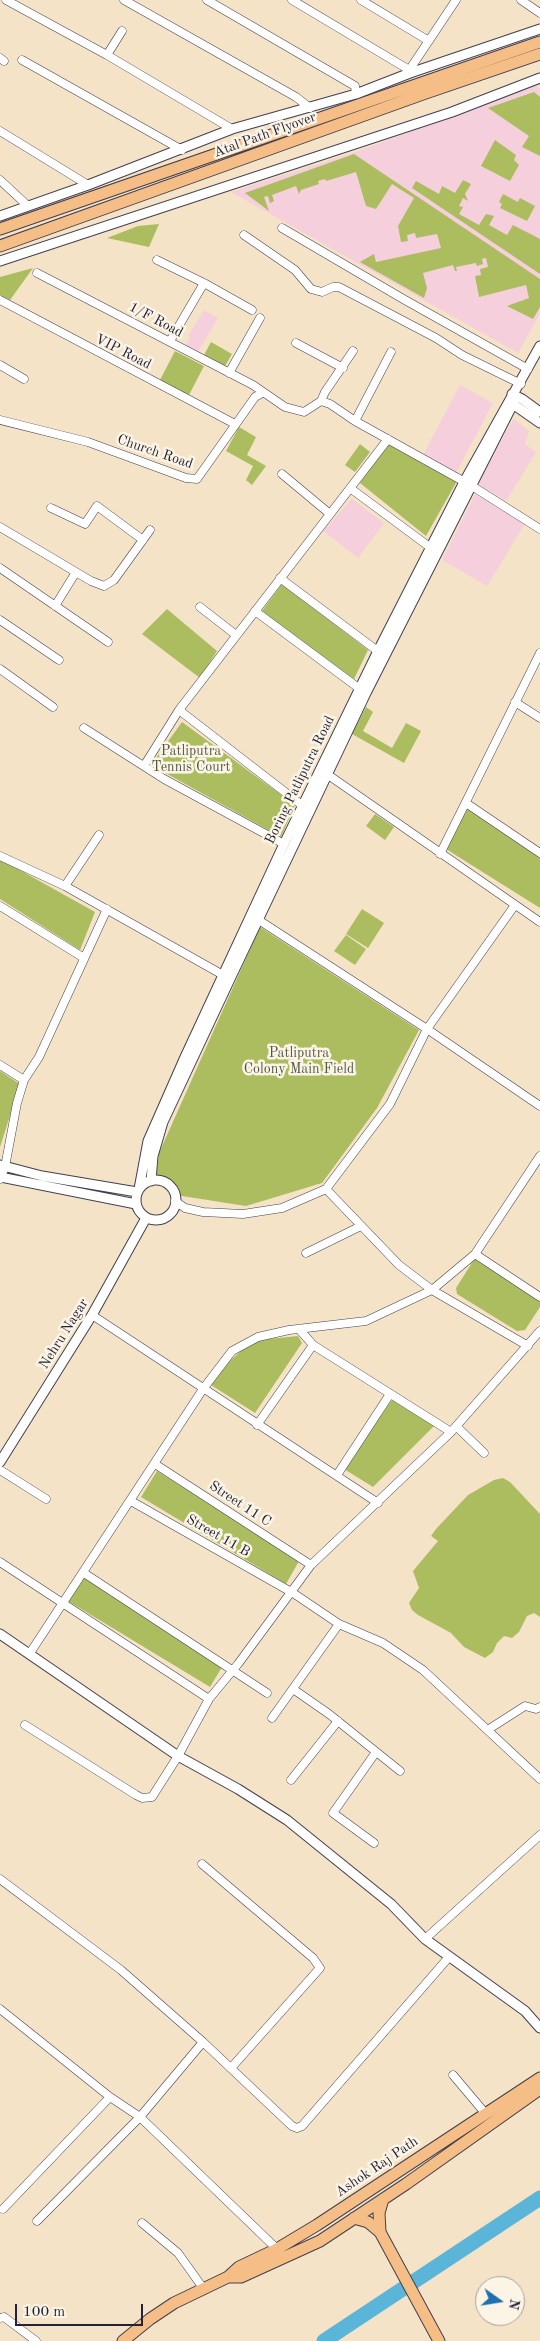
<!DOCTYPE html>
<style>
body{margin:0}
#map{position:relative;width:540px;height:2341px;overflow:hidden;background:#f4e3c7;font-family:"Old Standard TT",serif}
canvas{display:block}
.north{position:absolute;left:475px;top:2276px;width:50px;height:50px;box-sizing:border-box;background:#fcf5e5;border:1px solid #a5a1a1;border-radius:50%;rotate:103deg;font-size:14px;font-weight:700;line-height:20px;text-align:center;color:#22223b}
.north::after{content:'';display:block;margin:auto;width:18px;height:22px;background:#1f6fb2;clip-path:polygon(50% 0,100% 100%,50% 72%,0 100%)}
.scale{position:absolute;left:15px;top:2304px;width:128px;height:22px;box-sizing:border-box;border:2px solid #22223b;border-top:0;padding-left:6px;font-size:15px;line-height:18px;white-space:nowrap;color:#22223b;-webkit-text-stroke:4px #fcf5e5;paint-order:stroke}
</style>
<div id="map">
<canvas width="540" height="2341"></canvas>
<div class="north">N</div>
<div class="scale">100 m</div>
</div>
<script>
const ctx = document.querySelector('canvas').getContext('2d');
ctx.lineJoin = 'round';
function fillPath(path, color) { ctx.fillStyle = color; ctx.fill(path, 'evenodd'); }
const shape = rows => new Path2D(rows.map(r => 'M' + r).join(''));
function trace(path, color, width, dash) { ctx.strokeStyle = color; ctx.lineWidth = width; ctx.lineCap = dash ? 'butt' : 'round'; ctx.setLineDash(dash || []); ctx.stroke(path); }
function drawText(font, color, halo, rows, align = 'center') {
  ctx.font = font + ' "Old Standard TT",serif'; ctx.lineWidth = 5; ctx.setLineDash([]); ctx.textBaseline = 'middle'; ctx.strokeStyle = halo; ctx.fillStyle = color; for (const [text, x, y, turn = 0] of rows) {
    ctx.save(); ctx.translate(x, y); ctx.rotate((+turn || 0) * Math.PI / 180); ctx.textAlign = isNaN(turn) ? turn : align; if (halo) ctx.strokeText(text, 0, 0); ctx.fillText(text, 0, 0); ctx.restore();
  }
}
const built = shape([
 [536,86,540,89,540,313,518,353,231,192,355,152],
 [204,310,218,318,198,352,185,347,190,337,188,336],
 [460,385,493,403,456,473,423,455],
 [514,419,529,431,525,444,536,452,506,501,477,484,478,477],
 [475,494,525,524,487,586,442,560],
 [352,499,384,523,358,558,323,531]
]);
const green = shape([
 [534,92,540,97,540,156,522,147,529,136,488,108],
 [495,140,516,155,514,160,519,165,510,181,481,166],
 [354,154,540,279,540,307,533,319,507,306,529,298,526,285,479,297,475,276,481,275,480,269,488,267,486,258,482,259,483,264,477,266,476,263,456,267,457,271,455,271,453,265,423,273,427,288,424,298,360,262,374,254,376,262,441,248,437,234,416,238,415,233,407,235,408,241,401,242,398,226,414,198,392,184,376,209,366,206,356,172,326,181,325,179,318,181,319,184,301,190,299,194,296,186,272,195,274,201,270,203,268,196,264,197,269,211,245,193],
 [463,180,471,184,465,194,468,201,463,198,459,206,463,207,459,214,479,225,486,214,494,216,489,225,507,235,513,225,540,239,540,274,412,188,416,181,439,194,442,186,455,193],
 [503,194,518,202,520,198,535,206,527,221,500,208,502,204,499,202],
 [159,224,149,247,107,238,138,226],
 [33,268,10,300,0,295,0,277],
 [211,342,232,354,225,366,204,355],
 [175,351,204,366,189,395,160,380],
 [239,427,256,437,247,455,266,466,252,485,246,480,253,466,226,451],
 [389,443,457,481,426,536,360,483],
 [360,444,370,452,355,472,345,465],
 [282,584,368,650,354,679,262,611],
 [167,609,217,651,200,678,142,634],
 [366,707,373,712,363,731,392,748,406,723,421,731,404,763,352,734],
 [182,722,295,805,281,837,151,765],
 [467,807,540,857,540,908,446,849],
 [375,814,394,827,385,840,366,826],
 [0,859,95,912,80,950,0,899],
 [362,909,384,923,368,948,346,934],
 [260,927,419,1030,377,1108,322,1183,246,1206,182,1196,168,1185,156,1182,159,1153],
 [346,935,366,949,355,965,334,951],
 [0,1071,20,1084,0,1147],
 [475,1258,540,1299,540,1307,525,1330,517,1331,457,1294,456,1288],
 [298,1336,302,1343,255,1413,211,1385,222,1368,242,1350,259,1340],
 [392,1400,434,1426,373,1487,344,1469],
 [157,1471,299,1561,286,1584,141,1497],
 [503,1478,510,1482,540,1514,540,1617,534,1613,527,1616,519,1632,512,1638,504,1636,497,1643,493,1652,485,1658,464,1647,451,1633,418,1615,412,1610,409,1603,419,1588,413,1571,438,1541,431,1536,436,1529,468,1495,494,1480],
 [84,1576,222,1667,210,1687,68,1601]
]);
const river = shape([
 [324,2341,540,2198]
]);
const minor = shape([
 [6,0,107,55,232,129],
 [124,0,296,97,310,108],
 [207,0,355,86,356,94],
 [292,0,406,68,410,73],
 [361,0,429,41],
 [521,0,540,13],
 [107,55,122,31],
 [0,58,4,61],
 [22,60,182,150],
 [410,73,412,66,456,0],
 [0,131,88,185],
 [0,180,28,206],
 [282,228,405,300,528,369],
 [244,235,295,270,311,289,322,292,333,287,339,287,436,338,462,355,521,384],
 [157,260,204,283,252,310],
 [37,273,253,385,285,407,304,412,321,401,330,404,355,421,472,486,540,529],
 [0,300,235,424],
 [170,341,204,283],
 [296,343,343,368],
 [0,365,24,379],
 [229,373,260,318],
 [321,401,325,392,353,351],
 [0,420,88,442,186,478,197,479,255,397,262,393],
 [355,421,391,352],
 [282,474,330,514],
 [350,488,431,548],
 [51,508,85,524,97,506,143,540],
 [0,527,91,581,104,586,114,580,150,530],
 [0,568,108,642],
 [280,578,383,655],
 [55,606,76,572],
 [200,607,236,635],
 [255,611,364,692],
 [0,620,59,660],
 [0,669,53,707],
 [515,702,540,718],
 [179,710,303,806],
 [84,728,164,779,284,844],
 [144,766,179,710,388,439],
 [324,772,540,922],
 [466,803,540,853],
 [440,854,540,653],
 [0,856,65,886,223,975],
 [65,886,99,835],
 [0,906,84,958],
 [254,917,427,1029,540,1106],
 [0,1065,24,1080],
 [0,1179,5,1167,17,1103,24,1080,39,1057,107,909],
 [326,1189,399,1265,432,1290,528,1346],
 [175,1201,185,1208,203,1212,243,1214,282,1208,326,1189,390,1104,427,1029,515,905],
 [306,1253,361,1226],
 [475,1254,540,1297],
 [92,1315,378,1503],
 [299,1329,313,1345,451,1432],
 [257,1425,313,1345],
 [456,1426,484,1453],
 [155,1464,311,1565],
 [0,1470,46,1499],
 [337,1475,390,1394],
 [131,1501,293,1593,339,1624,383,1643,423,1670,540,1779],
 [0,1562,209,1699],
 [84,1573,267,1693],
 [30,1653,203,1389,232,1351,258,1337,289,1330,366,1321,432,1290,475,1254,540,1156],
 [293,1689,329,1714,400,1771],
 [272,1718,339,1624],
 [25,1725,136,1795,142,1798,152,1797,178,1756,209,1699,238,1664,311,1565,451,1432,540,1331],
 [489,1729,525,1706,536,1709,540,1707],
 [291,1780,338,1721],
 [374,1843,333,1813,376,1752],
 [202,1864,313,1958,320,1968,231,2068],
 [0,1879,121,1970,203,2042,140,2117,37,2221],
 [425,1939,540,1835],
 [0,2009,110,2097,140,2117,277,2249],
 [203,2042,292,2126,297,2128,302,2126,449,1957],
 [453,2075,485,2113],
 [3,2209,110,2097],
 [142,2223,178,2253,203,2288],
 [0,2318,4,2317,36,2341]
]);
const tertiary = shape([
 [0,216,88,185,232,129,356,94,410,73,540,29],
 [0,261,452,112,540,78],
 [512,394,522,399,540,412],
 [510,402,540,423],
 [0,1165,42,1176,137,1192],
 [0,1177,136,1204],
 '136 1200a20 20 0 1 1 40 0a20 20 0 1 1-40 0Z',
 [151,1181,153,1156,163,1122,230,979,366,693,514,402],
 [139,1189,148,1141,185,1057,284,844,378,651,464,482,540,346],
 [0,1462,92,1315,146,1218],
 [0,1634,178,1756,238,1789,287,1820,391,1904,425,1939,525,2011,540,2028]
]);
const primary = shape([
 [0,229,540,42],
 [0,246,423,94,540,54],
 [354,2218,368,2222,380,2232,439,2341],
 [380,2232,379,2213,383,2199],
 [228,2277,241,2277,320,2241,406,2184,540,2089],
 [123,2341,150,2319,174,2303,228,2277,239,2267,277,2249,317,2225,540,2078]
]);
const streetNames = [
 ["Atal Path Flyover",265,135,-20],
 ["1/F Road",156,320,28],
 ["VIP Road",123,352,27],
 ["Church Road",155,452,19],
 ["Boring Patliputra Road",300,780,-64],
 ["Nehru Nagar",64,1334,-58],
 ["Street 11 C",240,1504,33],
 ["Street 11 B",218,1536,30],
 ["Ashok Raj Path",377,2167,-34]
];
const parkNames = [
 ["Patliputra",191,751],
 ["Tennis Court",191,767],
 ["Patliputra",299,1053],
 ["Colony Main Field",299,1069]
];
fillPath(built, '#f5cfdb');
fillPath(green, '#acbd60');
trace(river, '#5ab5d8', 15);
trace(minor, '#423f50', 9);
trace(tertiary, '#423f50', 11);
trace(primary, '#423f50', 13);
trace(minor, '#fff', 8);
trace(tertiary, '#fff', 9);
trace(primary, '#f6be87', 11);
drawText('14px', '#22223b', '#fcf5e5', streetNames);
drawText('14px', '#525848', '#fcf5e5', parkNames);
</script>
